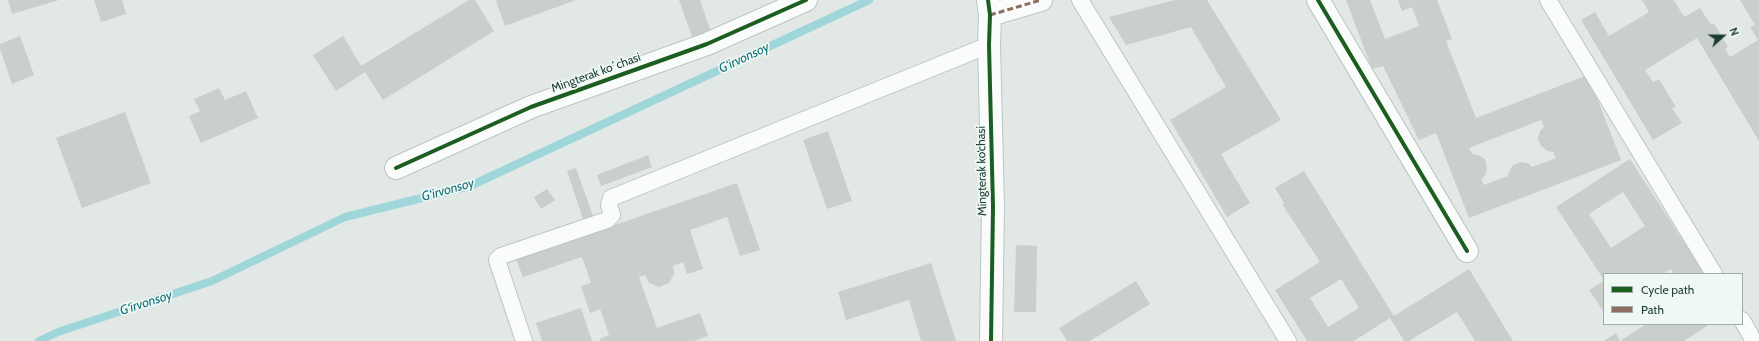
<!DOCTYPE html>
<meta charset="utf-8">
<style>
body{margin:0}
#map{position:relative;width:1759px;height:341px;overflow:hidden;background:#e1e8e5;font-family:Cabin,sans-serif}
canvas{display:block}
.legend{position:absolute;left:1603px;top:273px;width:140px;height:52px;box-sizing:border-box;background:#eff8f3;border:1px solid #9bada6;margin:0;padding:5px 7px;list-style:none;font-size:12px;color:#1e3d33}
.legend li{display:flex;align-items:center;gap:8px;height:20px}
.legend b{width:20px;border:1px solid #9bada6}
.north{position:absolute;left:1703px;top:16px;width:40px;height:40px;-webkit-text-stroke:3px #eff8f3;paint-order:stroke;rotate:69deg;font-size:11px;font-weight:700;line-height:16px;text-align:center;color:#1e3d33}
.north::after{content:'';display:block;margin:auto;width:14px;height:18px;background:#1e3d33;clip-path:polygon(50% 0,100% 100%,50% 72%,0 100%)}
</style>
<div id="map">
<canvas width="1759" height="341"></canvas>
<ul class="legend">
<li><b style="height:5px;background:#1b5e20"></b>Cycle path</li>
<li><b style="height:5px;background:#8d6e63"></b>Path</li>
</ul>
<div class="north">N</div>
</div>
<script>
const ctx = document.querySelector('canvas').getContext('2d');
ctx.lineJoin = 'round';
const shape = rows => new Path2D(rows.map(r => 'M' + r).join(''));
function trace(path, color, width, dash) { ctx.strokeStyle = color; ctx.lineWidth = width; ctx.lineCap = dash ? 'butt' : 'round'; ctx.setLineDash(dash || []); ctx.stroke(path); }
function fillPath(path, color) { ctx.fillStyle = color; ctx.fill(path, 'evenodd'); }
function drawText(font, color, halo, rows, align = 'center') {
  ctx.font = font + ' Cabin,sans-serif'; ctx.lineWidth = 3.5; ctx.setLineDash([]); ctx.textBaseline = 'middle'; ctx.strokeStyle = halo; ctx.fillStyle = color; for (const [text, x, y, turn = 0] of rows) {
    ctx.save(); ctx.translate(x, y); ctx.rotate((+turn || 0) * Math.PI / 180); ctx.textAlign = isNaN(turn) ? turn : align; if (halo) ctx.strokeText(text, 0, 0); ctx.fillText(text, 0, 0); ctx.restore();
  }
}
const stream = shape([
 [39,341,58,332,212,281,345,217,470,186,869,0]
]);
const building = shape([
 [8,0,59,0,12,14],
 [94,0,122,0,126,14,101,22],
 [469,0,475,0,494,31,383,100,365,72,336,91,313,55,343,36,361,66],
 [498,0,576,0,505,26,496,1],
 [679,0,700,0,711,32,693,39],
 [1175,0,1207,0,1281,120,1221,154,1250,203,1227,217,1170,120,1226,87,1191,27,1126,45,1109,17],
 [1346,0,1370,0,1385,39,1419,26,1412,7,1402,11,1398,0,1437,0,1452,39,1446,41,1476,118,1588,75,1621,160,1469,218,1436,133,1419,140,1383,66,1372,69],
 [1541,120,1544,127,1540,131,1538,139,1541,146,1548,151,1553,152,1556,158,1532,167,1528,163,1520,162,1513,165,1509,171,1508,176,1484,185,1481,180,1486,174,1487,167,1485,159,1478,155,1472,154,1469,148],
 [1642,0,1674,0,1684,17,1700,8,1711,25,1714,23,1728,47,1725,49,1730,57,1758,40,1750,27,1755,25,1740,0,1759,0,1759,141,1697,38,1645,70,1653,82,1659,79,1676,107,1672,108,1682,123,1653,140,1581,20,1595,12,1609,36,1649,12],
 [20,36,34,75,12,84,0,49,0,44],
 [219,88,225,100,246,91,258,118,201,143,189,116,200,111,194,99],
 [125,112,151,183,82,208,56,138],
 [828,131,852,201,827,209,803,140],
 [648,155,652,167,601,186,597,175],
 [1630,159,1678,233,1705,274,1674,274,1671,269,1663,274,1604,274,1604,280,1556,207],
 [1623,192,1645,226,1611,248,1589,214],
 [576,168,593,216,583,219,567,171],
 [1304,171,1394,316,1469,269,1513,341,1475,341,1457,312,1409,341,1404,341,1390,318,1354,341,1307,341,1275,290,1320,262,1282,204,1284,203,1275,188],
 [1341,279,1359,308,1328,327,1310,298],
 [737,183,760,250,740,256,727,217,690,230,703,269,687,274,683,262,673,266,674,274,669,283,659,287,649,283,645,275,639,277,657,328,700,313,708,336,694,341,600,341,599,339,609,335,600,309,590,313,581,286,591,283,582,257,523,277,516,259],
 [547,189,555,200,541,209,534,197],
 [1016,245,1037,246,1036,312,1014,312],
 [931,263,956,341,921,341,909,300,846,320,838,292],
 [1136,281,1150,304,1090,341,1067,341,1059,328],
 [1604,281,1604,312,1589,290],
 [581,308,592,341,542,341,536,323],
 [1646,324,1710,324,1684,341,1604,341,1616,333,1620,341]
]);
const lane = shape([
 [1080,0,1288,341],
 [1548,0,1714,274],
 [1742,320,1754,341],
 [524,341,497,260,501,256,607,220,612,215,609,205,611,198,989,45]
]);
const street = shape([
 [988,0,990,15,989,45,993,207,991,341],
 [1318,0,1467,251],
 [990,15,1041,0],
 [396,168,531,107,707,44,806,0]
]);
const quiet = shape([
 [990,15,1041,0]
]);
const cycleway = shape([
 [988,0,990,15,989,45,993,207,991,341],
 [1318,0,1467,251],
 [396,168,531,107,707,44,806,0]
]);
const streetNames = [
 ["Mingterak koʻchasi",596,73,-20],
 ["Mingterak ko‘chasi",982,171,-91]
];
const waterNames = [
 ["G‘irvonsoy",744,58,-25],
 ["G‘irvonsoy",448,190,-16],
 ["G‘irvonsoy",146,303,-18]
];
trace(stream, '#9ed6da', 8);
fillPath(building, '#c9cfcc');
trace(lane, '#bec5c2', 18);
trace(street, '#bec5c2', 24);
trace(lane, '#fafcfb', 16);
trace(street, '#fafcfb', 22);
trace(quiet, '#8d6e63', 3, [6, 3]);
trace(cycleway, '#1b5e20', 4);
drawText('12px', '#1e3d33', '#eff8f3', streetNames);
drawText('italic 13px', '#13717d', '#eff8f3', waterNames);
</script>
